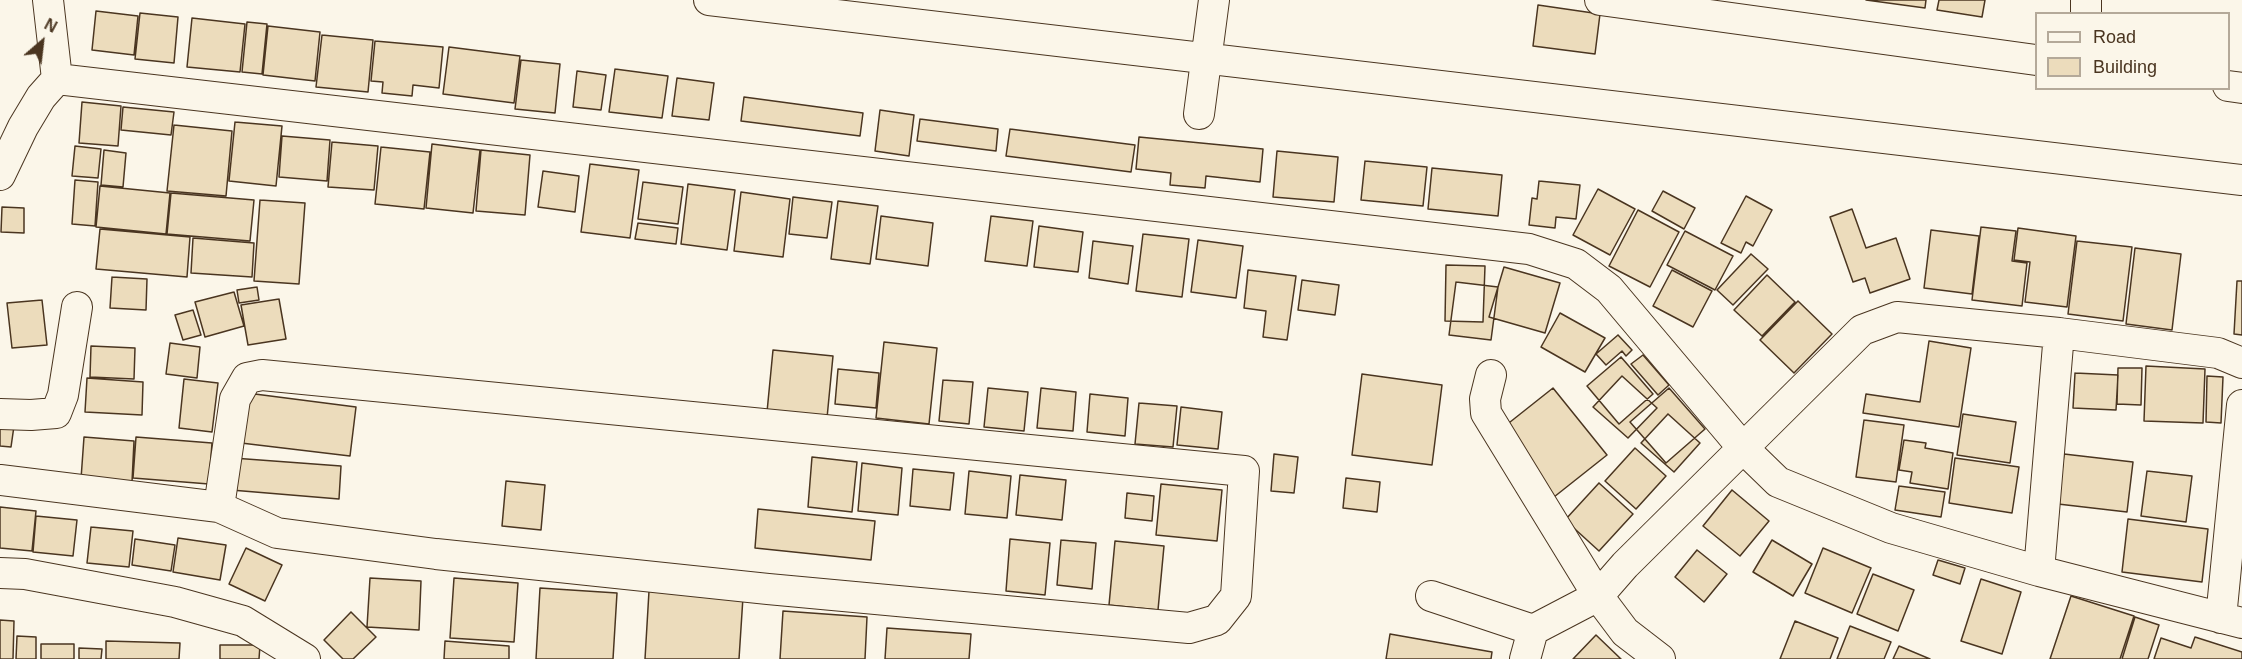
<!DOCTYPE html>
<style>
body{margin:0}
#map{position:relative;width:2242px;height:659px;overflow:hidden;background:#fbf6e9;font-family:Arial,sans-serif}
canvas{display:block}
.legend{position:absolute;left:2035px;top:12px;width:195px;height:78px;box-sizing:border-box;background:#fbf6e9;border:2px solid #b4a999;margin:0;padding:8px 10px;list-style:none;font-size:18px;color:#4a3520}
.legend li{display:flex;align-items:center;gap:12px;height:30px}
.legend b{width:30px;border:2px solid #b4a999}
.north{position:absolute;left:12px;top:12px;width:60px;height:60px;-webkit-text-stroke:4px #fbf6e9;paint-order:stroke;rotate:28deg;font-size:16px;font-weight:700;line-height:24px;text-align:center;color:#4a3520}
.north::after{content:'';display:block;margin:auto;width:21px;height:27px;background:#4a3520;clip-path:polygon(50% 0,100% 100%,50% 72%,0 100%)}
</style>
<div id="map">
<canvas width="2242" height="659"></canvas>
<ul class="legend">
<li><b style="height:8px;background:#fbf6e9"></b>Road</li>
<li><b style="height:16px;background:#ecdcbc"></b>Building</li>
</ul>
<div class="north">N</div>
</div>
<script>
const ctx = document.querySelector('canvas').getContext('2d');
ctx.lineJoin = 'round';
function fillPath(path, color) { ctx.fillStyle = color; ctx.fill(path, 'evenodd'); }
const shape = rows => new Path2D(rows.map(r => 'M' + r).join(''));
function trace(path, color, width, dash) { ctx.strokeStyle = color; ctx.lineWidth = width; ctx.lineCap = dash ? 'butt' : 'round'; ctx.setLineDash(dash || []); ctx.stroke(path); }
const building = shape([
 [1866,0,1926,0,1925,8,1866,0],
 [1939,0,1985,0,1982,17,1937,10,1939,0],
 [1538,5,1600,14,1595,54,1533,46,1538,5],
 [96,11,138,16,134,55,92,50,96,11],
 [140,13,178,17,174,63,135,59,140,13],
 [192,18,245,24,240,72,187,67,192,18],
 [247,22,267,24,262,74,242,72,247,22],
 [268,26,320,32,315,81,263,75,268,26],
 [322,35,373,40,368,92,316,87,322,35],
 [375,41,443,47,439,88,413,85,412,96,382,93,383,82,371,81,375,41],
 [449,47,520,56,514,103,443,94,449,47],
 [521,60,560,64,555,113,515,109,521,60],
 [615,69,668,76,662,118,609,112,615,69],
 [577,71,606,75,601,110,573,107,577,71],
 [677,78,714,83,709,120,672,116,677,78],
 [744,97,863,113,860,136,741,121,744,97],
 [82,102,121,106,118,146,79,143,82,102],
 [123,107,174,112,171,135,121,130,123,107],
 [880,110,914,115,909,156,875,151,880,110],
 [920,119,998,129,996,151,917,141,920,119],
 [235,122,282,126,276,186,229,181,235,122],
 [174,125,232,131,226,196,167,191,174,125],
 [1010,129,1135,145,1131,172,1006,156,1010,129],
 [282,136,330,140,327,181,279,177,282,136],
 [1139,137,1263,149,1260,182,1206,176,1205,188,1170,185,1171,173,1136,169,1139,137],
 [332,142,378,146,374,190,328,187,332,142],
 [432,144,480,150,473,213,426,208,432,144],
 [75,146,101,149,98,178,72,176,75,146],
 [381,147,430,152,424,209,375,204,381,147],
 [104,150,126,153,123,187,101,185,104,150],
 [481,150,530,155,525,215,476,211,481,150],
 [1277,151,1338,157,1334,202,1273,197,1277,151],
 [1365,161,1427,167,1423,206,1361,200,1365,161],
 [590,164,639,170,630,238,581,232,590,164],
 [1432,168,1502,175,1498,216,1428,209,1432,168],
 [543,171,579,176,575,212,538,207,543,171],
 [75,180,98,182,95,226,72,224,75,180],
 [1539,181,1580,185,1576,219,1556,217,1555,228,1529,225,1532,198,1537,199,1539,181],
 [643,182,683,187,678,224,638,219,643,182],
 [688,184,735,190,727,250,681,244,688,184],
 [100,186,170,193,166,234,96,227,100,186],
 [1598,189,1635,209,1610,255,1573,235,1598,189],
 [1663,191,1695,208,1684,229,1652,211,1663,191],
 [741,192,790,199,783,257,734,251,741,192],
 [171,193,254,200,250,241,167,234,171,193],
 [1746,196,1772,210,1753,246,1746,242,1741,253,1721,243,1746,196],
 [793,197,832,202,827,238,789,234,793,197],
 [260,200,305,203,299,284,254,281,260,200],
 [838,201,878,206,870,264,831,259,838,201],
 [2,207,24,208,24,233,1,232,2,207],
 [1852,209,1866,248,1896,238,1910,279,1870,293,1865,278,1853,282,1830,217,1852,209],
 [1638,210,1679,232,1650,287,1609,266,1638,210],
 [881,216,933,223,928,266,876,259,881,216],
 [991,216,1033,221,1027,266,985,261,991,216],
 [638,223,678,228,676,244,635,239,638,223],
 [1039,226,1083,232,1078,272,1034,267,1039,226],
 [1981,227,2016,231,2012,261,2027,263,2022,306,1972,300,1981,227],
 [2018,228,2076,236,2067,307,2025,302,2030,262,2014,260,2018,228],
 [100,229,190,237,187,277,96,269,100,229],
 [1931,230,1979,236,1972,294,1924,288,1931,230],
 [1685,231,1733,256,1715,290,1667,265,1685,231],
 [1143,234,1189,239,1182,297,1136,291,1143,234],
 [193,238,254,243,252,277,191,273,193,238],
 [1198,240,1243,246,1236,298,1191,292,1198,240],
 [1093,241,1133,246,1128,284,1089,278,1093,241],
 [2077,241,2132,247,2123,321,2068,314,2077,241],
 [2135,248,2181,254,2172,330,2126,324,2135,248],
 [1751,254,1768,269,1733,305,1717,290,1751,254],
 [1446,265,1485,266,1483,322,1445,321,1446,265],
 [1504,267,1560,283,1545,333,1489,317,1504,267],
 [1248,270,1296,276,1287,340,1263,337,1266,311,1244,308,1248,270],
 [1672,270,1712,291,1693,327,1653,306,1672,270],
 [1767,275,1795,302,1762,336,1734,310,1767,275],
 [112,277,147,279,146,310,110,308,112,277],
 [1302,280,1339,285,1335,315,1298,310,1302,280],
 [2237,281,2242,281,2242,335,2234,334,2237,281],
 [1456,282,1498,287,1491,340,1449,335,1456,282],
 [257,287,259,300,239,303,237,290,257,287],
 [234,292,244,326,205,337,195,302,234,292],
 [279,299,286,339,248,345,241,305,279,299],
 [42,300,47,345,12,348,7,303,42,300],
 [1798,301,1832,334,1794,373,1760,340,1798,301],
 [193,310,201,335,183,340,175,315,193,310],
 [1560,313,1605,338,1585,372,1541,347,1560,313],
 [1618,335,1632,350,1626,356,1622,351,1606,365,1596,354,1618,335],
 [1929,341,1971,348,1959,427,1863,413,1866,394,1920,402,1929,341],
 [884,342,937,348,929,424,876,418,884,342],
 [170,343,200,347,197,378,166,374,170,343],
 [91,346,135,348,134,379,90,377,91,346],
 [773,350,833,356,827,418,767,412,773,350],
 [1643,355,1669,385,1658,395,1631,364,1643,355],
 [1621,357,1653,394,1619,424,1587,386,1621,357],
 [2146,366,2205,369,2203,423,2144,421,2146,366],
 [2118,368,2142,368,2141,405,2117,404,2118,368],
 [838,369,879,373,876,408,835,404,838,369],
 [2075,373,2118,375,2116,410,2073,408,2075,373],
 [1362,374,1442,385,1432,465,1352,455,1362,374],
 [1622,376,1657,408,1628,438,1593,407,1622,376],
 [2207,376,2223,377,2221,423,2206,422,2207,376],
 [87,378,143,382,142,415,85,412,87,378],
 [184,379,218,383,212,432,179,428,184,379],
 [943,380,973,382,969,424,939,421,943,380],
 [988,388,1028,392,1024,431,984,427,988,388],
 [1041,388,1076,392,1073,431,1037,428,1041,388],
 [1553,388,1607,455,1554,497,1500,430,1553,388],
 [1669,388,1705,429,1666,463,1630,422,1669,388],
 [247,393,356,407,350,456,241,443,247,393],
 [1090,394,1128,398,1125,436,1087,432,1090,394],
 [1139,403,1177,406,1173,447,1135,444,1139,403],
 [1181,407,1222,412,1218,449,1177,445,1181,407],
 [1668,414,1700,443,1674,472,1641,443,1668,414],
 [1963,414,2016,422,2010,463,1957,455,1963,414],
 [1864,420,1904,425,1896,482,1856,477,1864,420],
 [0,424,14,426,11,447,0,446,0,424],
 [84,437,134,441,132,482,81,479,84,437],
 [136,437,212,443,209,484,133,478,136,437],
 [1904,440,1926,443,1925,448,1953,453,1948,489,1910,483,1912,472,1899,470,1904,440],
 [1635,448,1666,476,1636,509,1605,481,1635,448],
 [1274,454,1298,457,1294,493,1271,491,1274,454],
 [2064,454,2133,462,2127,512,2058,504,2064,454],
 [812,457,857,462,852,512,808,507,812,457],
 [233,458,341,466,339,499,231,490,233,458],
 [1955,458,2019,467,2012,513,1949,503,1955,458],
 [862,463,902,468,898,515,858,511,862,463],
 [913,469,954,473,950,510,910,506,913,469],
 [969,471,1011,476,1007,518,965,514,969,471],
 [2147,471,2192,476,2186,522,2141,516,2147,471],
 [1020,475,1066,480,1062,520,1016,515,1020,475],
 [1346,478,1380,482,1377,512,1343,508,1346,478],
 [506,481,545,485,541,530,502,526,506,481],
 [1599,483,1633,514,1599,551,1565,520,1599,483],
 [1161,484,1222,490,1217,541,1156,535,1161,484],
 [1899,486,1945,492,1941,517,1895,510,1899,486],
 [1732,490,1769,521,1740,556,1703,526,1732,490],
 [1127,493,1154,496,1152,521,1125,518,1127,493],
 [0,507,36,511,32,551,0,548,0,507],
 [758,509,875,521,871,560,755,548,758,509],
 [36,516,77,520,73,556,33,552,36,516],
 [2128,519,2208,529,2202,582,2122,572,2128,519],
 [91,527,133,531,129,567,87,563,91,527],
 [178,538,226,545,220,580,173,572,178,538],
 [135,539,175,545,171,571,132,565,135,539],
 [1010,539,1050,543,1045,595,1006,591,1010,539],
 [1061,540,1096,543,1092,589,1057,585,1061,540],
 [1772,540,1812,564,1793,596,1753,572,1772,540],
 [1115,541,1164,546,1158,610,1109,605,1115,541],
 [246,548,282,565,265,601,229,584,246,548],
 [1823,548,1871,568,1852,613,1805,593,1823,548],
 [1697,550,1727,574,1704,602,1675,577,1697,550],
 [1938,560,1965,568,1960,584,1933,575,1938,560],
 [1873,574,1914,590,1898,631,1857,614,1873,574],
 [370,578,421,581,419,630,367,627,370,578],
 [454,578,518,583,514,642,450,638,454,578],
 [1981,579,2021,592,2002,654,1961,641,1981,579],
 [540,588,617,593,613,659,536,659,540,588],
 [649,591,743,597,739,659,645,659,649,591],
 [2071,596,2134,616,2120,659,2050,659,2071,596],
 [783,611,867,617,865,659,780,659,783,611],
 [351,612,376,637,353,659,343,659,324,640,351,612],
 [2135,617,2159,625,2148,659,2122,659,2135,617],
 [0,620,14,621,13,659,0,659,0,620],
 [1795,621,1838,638,1830,659,1780,659,1795,621],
 [1850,626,1891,642,1884,659,1837,659,1850,626],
 [887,628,971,634,969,659,885,659,887,628],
 [1390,634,1492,652,1491,659,1386,659,1390,634],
 [1596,635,1621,659,1573,659,1596,635],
 [17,636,36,637,36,659,16,659,17,636],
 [2195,637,2242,652,2242,659,2154,659,2161,638,2191,648,2195,637],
 [106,641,180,643,179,659,106,659,106,641],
 [445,641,509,646,509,659,444,659,445,641],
 [41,644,74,644,74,659,41,659,41,644],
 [220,645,260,645,259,659,220,659,220,645],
 [1899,646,1930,659,1893,659,1899,646],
 [79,648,102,649,101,659,79,659,79,648]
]);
const street = shape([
 [48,0,57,79],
 [709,0,2242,180],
 [1600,0,2036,60],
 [2086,14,2086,0],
 [2228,86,2242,88],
 [1199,114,1214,0],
 [0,175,23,127,41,97,57,79,1529,249,1576,264,1609,289,1743,448,1778,482,1891,528,2039,571,2242,623],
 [1491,375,1485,399,1486,413,1598,596,1625,632,1660,659],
 [0,414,31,415,56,413,63,395,77,307],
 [0,480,219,507,277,533,436,554,768,589,1189,628,1217,620,1236,596,1244,471,262,375,247,378,235,399,219,507],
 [2039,571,2059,333],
 [0,573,25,574,175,602,243,621,305,659],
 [1431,596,1533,630],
 [2221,618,2242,405],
 [1525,659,1533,630,1598,596,1625,565,1862,330,1897,317,2059,333,2218,353,2242,363]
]);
fillPath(building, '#ecdcbc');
trace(building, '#4a3520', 1.5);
trace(street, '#4a3520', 32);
trace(street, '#fbf6e9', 30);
</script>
